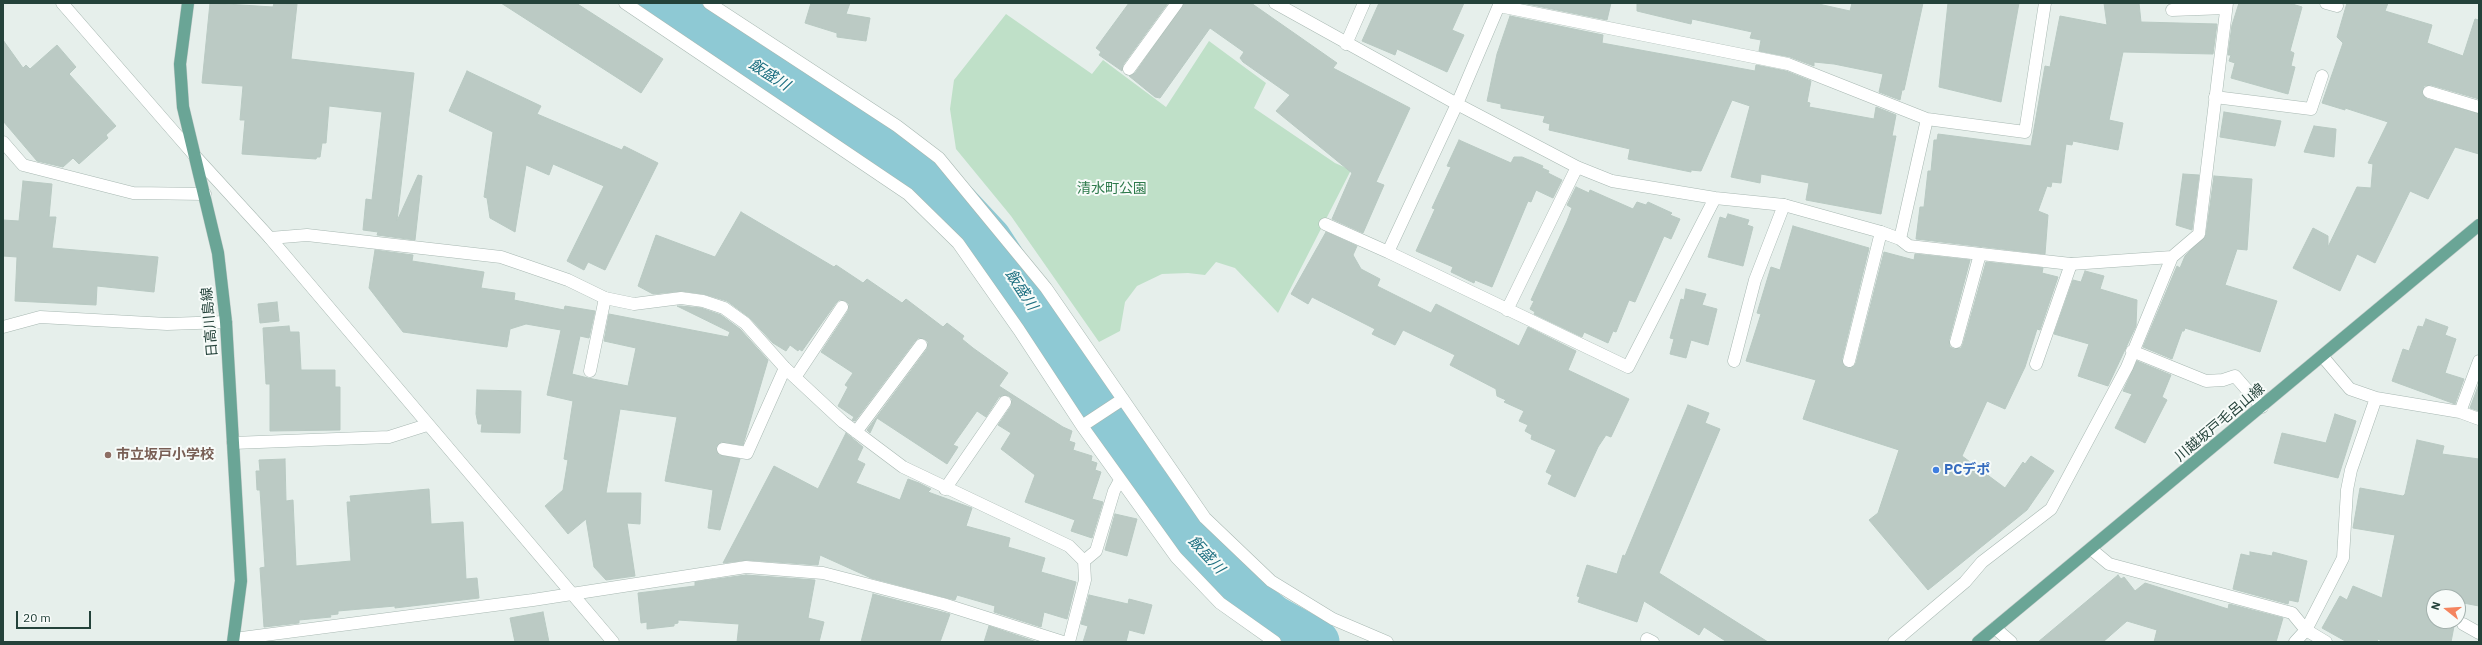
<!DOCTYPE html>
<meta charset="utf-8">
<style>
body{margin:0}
#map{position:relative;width:2482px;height:645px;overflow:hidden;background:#e6efeb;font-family:"IBM Plex Sans",sans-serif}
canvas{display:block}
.frame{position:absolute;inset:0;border:4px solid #24423a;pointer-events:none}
.north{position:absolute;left:2426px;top:589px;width:40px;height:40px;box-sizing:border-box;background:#f7fbf9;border:1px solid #a3b1ad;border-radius:50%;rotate:287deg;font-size:11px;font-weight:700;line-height:16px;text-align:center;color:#24423a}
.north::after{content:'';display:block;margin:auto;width:14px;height:18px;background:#f4845f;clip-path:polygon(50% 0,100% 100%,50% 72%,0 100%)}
.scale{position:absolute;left:16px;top:611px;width:75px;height:18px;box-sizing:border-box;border:2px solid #24423a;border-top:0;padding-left:5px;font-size:12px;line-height:14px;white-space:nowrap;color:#24423a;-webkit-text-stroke:3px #f7fbf9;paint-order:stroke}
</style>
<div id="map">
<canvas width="2482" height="645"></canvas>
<div class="frame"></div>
<div class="north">N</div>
<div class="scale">20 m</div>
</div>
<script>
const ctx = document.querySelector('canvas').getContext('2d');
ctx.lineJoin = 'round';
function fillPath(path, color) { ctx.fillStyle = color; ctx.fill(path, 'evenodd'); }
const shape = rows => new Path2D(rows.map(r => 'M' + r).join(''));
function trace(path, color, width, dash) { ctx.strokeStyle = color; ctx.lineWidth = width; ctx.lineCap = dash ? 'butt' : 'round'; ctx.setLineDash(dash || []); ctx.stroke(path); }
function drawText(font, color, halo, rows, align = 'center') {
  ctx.font = font + ' "IBM Plex Sans","Noto Sans JP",sans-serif'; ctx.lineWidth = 4; ctx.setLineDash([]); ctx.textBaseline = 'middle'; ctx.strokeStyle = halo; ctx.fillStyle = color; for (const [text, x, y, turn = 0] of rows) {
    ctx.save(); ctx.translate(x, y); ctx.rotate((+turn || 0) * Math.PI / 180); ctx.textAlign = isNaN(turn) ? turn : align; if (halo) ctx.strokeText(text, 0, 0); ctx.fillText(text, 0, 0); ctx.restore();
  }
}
const green = shape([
 [1006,14,1092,74,1103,60,1166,107,1209,41,1266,83,1254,108,1335,163,1351,170,1278,313,1235,268,1216,262,1205,275,1188,273,1162,274,1137,286,1125,302,1120,331,1099,342,1011,216,956,149,950,109,954,80]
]);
const river = shape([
 [661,3,747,62,908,162,948,195,989,239,1084,385,1138,472,1171,517,1240,591,1274,618,1317,642]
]);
const building = shape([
 [210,3,273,7,274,3,297,4,291,59,414,73,397,221,418,175,422,176,415,240,377,235,378,232,363,230,366,199,372,200,382,112,329,106,326,143,322,143,320,157,317,157,316,159,242,154,245,120,240,120,243,86,202,83,210,3],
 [501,3,576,3,663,59,641,93,501,3],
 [811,3,850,3,846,14,870,18,866,41,837,37,837,33,805,23,811,3],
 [1129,3,1168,3,1123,65,1122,71,1099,55,1101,52,1096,48,1129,3],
 [1184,3,1251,3,1337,63,1333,68,1410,108,1376,182,1384,185,1363,233,1332,219,1352,173,1276,111,1290,95,1243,62,1240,58,1244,52,1210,28,1160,98,1155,97,1129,76,1135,73,1184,3],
 [1379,3,1464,3,1452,30,1464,35,1447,72,1397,49,1395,55,1362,41,1379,3],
 [1522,3,1611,3,1607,20,1522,3],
 [1637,3,1814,3,1850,11,1852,3,1923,3,1904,90,1902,90,1900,100,1879,92,1883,74,1834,64,1814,62,1814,66,1790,57,1759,51,1761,40,1750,38,1752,32,1692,19,1691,24,1637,11,1637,3],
 [1948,3,2019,3,2001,102,1939,87,1948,3],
 [2104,3,2139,3,2141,22,2217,24,2213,54,2123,52,2109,120,2123,123,2118,150,2073,141,2072,145,2066,144,2061,183,2052,182,2051,187,2047,186,2038,211,2048,215,2045,254,1916,239,1920,207,1924,207,1928,171,1931,171,1934,140,1937,140,1938,134,2031,146,2045,66,2050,67,2060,16,2107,25,2104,3],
 [2239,3,2289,3,2302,7,2290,51,2294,53,2291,66,2295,67,2288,94,2231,78,2235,63,2229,61,2231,55,2228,55,2232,25,2239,3],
 [2347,3,2388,3,2385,11,2432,25,2427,43,2463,56,2475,19,2479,20,2479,99,2431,85,2424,86,2422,93,2427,99,2479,114,2479,154,2455,147,2428,199,2410,191,2375,263,2357,254,2340,291,2293,268,2313,228,2328,236,2328,247,2357,187,2371,188,2373,164,2368,163,2388,122,2345,108,2345,110,2322,103,2343,43,2337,37,2347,3],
 [1510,16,1603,35,1602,43,1755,71,1756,65,1786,71,1811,81,1807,102,1810,103,1809,107,1874,119,1876,107,1896,115,1892,136,1896,136,1881,214,1806,200,1809,183,1761,174,1760,183,1731,177,1750,106,1732,100,1701,171,1691,170,1691,172,1628,159,1630,149,1549,130,1550,124,1543,122,1545,116,1501,108,1501,104,1487,101,1497,54,1510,16],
 [3,40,23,68,26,65,30,69,57,45,76,67,69,74,116,126,106,135,108,138,79,164,73,158,63,167,37,161,3,121,3,40],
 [467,71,541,106,537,114,622,150,624,146,658,163,605,270,588,262,584,270,567,261,604,186,553,164,549,175,526,165,515,232,490,218,487,198,484,197,493,132,449,111,467,71],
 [2224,112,2281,121,2275,146,2220,137,2224,112],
 [2314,126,2336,129,2334,157,2304,152,2314,126],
 [1459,140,1511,163,1514,157,1522,157,1543,166,1542,168,1549,171,1548,173,1562,180,1553,198,1536,190,1531,202,1528,201,1492,287,1475,280,1474,283,1451,272,1453,267,1416,251,1435,209,1432,208,1451,167,1447,166,1459,140],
 [2183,174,2199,175,2192,230,2176,225,2183,174],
 [2214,176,2252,179,2247,250,2237,249,2225,285,2277,301,2260,352,2185,328,2184,331,2182,331,2172,359,2143,347,2177,266,2180,268,2185,256,2206,235,2214,176],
 [23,181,52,184,49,217,56,217,52,248,158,257,154,292,97,286,96,305,15,301,17,257,3,256,3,220,19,221,23,181],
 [1576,187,1589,193,1590,190,1633,209,1637,202,1646,205,1648,202,1672,213,1670,215,1680,219,1671,239,1664,236,1635,302,1629,300,1616,332,1613,331,1608,343,1584,332,1582,337,1534,314,1535,312,1530,309,1534,301,1531,300,1567,221,1572,208,1567,205,1576,187],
 [741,212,834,267,836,265,863,283,867,279,902,303,906,299,943,327,947,323,964,336,962,339,973,348,1008,373,999,386,1063,427,1072,431,1069,441,1075,443,1073,450,1092,456,1091,461,1097,463,1095,470,1101,472,1092,499,1103,502,1092,538,1071,531,1075,520,1025,502,1035,475,1001,449,1011,433,998,425,1011,406,1012,399,1009,396,1005,395,999,397,986,417,977,411,953,445,958,447,947,464,877,418,870,433,867,430,927,349,928,342,925,339,918,338,915,341,855,421,852,420,854,417,838,406,848,387,845,385,853,373,821,352,848,311,849,304,846,301,839,300,836,303,802,351,799,349,798,351,790,345,786,351,773,343,750,318,727,301,704,294,682,291,653,294,638,286,656,235,715,257,741,212],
 [1728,214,1749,220,1747,225,1753,227,1743,266,1708,257,1720,217,1726,219,1728,214],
 [1793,226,1869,248,1842,359,1844,366,1848,368,1854,366,1856,363,1884,252,1914,260,1915,254,1970,260,1949,340,1950,347,1954,349,1961,348,1963,344,1986,262,2043,268,2042,273,2058,277,2040,330,2037,329,2025,367,2005,409,1987,401,1962,456,2005,488,2023,462,2025,464,2031,456,2054,471,2027,510,1928,590,1869,520,1878,513,1899,450,1803,419,1816,380,1746,361,1761,314,1757,313,1771,267,1780,270,1793,226],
 [1326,232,1357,246,1353,255,1361,269,1380,279,1377,286,1431,313,1436,304,1519,346,1528,327,1576,351,1568,370,1629,399,1611,437,1606,435,1598,447,1575,497,1548,484,1552,475,1546,472,1556,450,1531,439,1532,435,1525,431,1528,425,1519,421,1524,411,1504,402,1506,400,1497,396,1496,389,1450,365,1455,355,1403,330,1395,345,1372,334,1375,329,1312,297,1308,304,1291,294,1326,232],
 [375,250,413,255,412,261,484,272,481,288,515,293,514,300,564,310,565,306,595,311,589,338,580,336,572,374,588,378,628,386,636,348,604,341,609,314,728,337,730,332,677,306,681,306,701,308,721,315,740,329,768,360,743,445,721,442,716,447,719,455,740,459,720,530,708,528,713,490,665,481,677,417,620,409,606,493,641,493,640,524,627,523,635,576,606,580,594,567,586,519,568,534,545,506,563,490,568,460,564,459,573,401,547,395,561,330,526,324,510,329,507,347,403,332,369,288,375,250],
 [2085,271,2104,276,2100,289,2137,300,2136,326,2108,386,2078,376,2089,344,2054,334,2073,280,2081,282,2085,271],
 [1686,289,1706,294,1702,305,1717,309,1708,345,1691,340,1686,358,1670,354,1674,339,1670,338,1681,299,1684,300,1686,289],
 [277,302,279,321,260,323,258,304,277,302],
 [2426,319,2448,327,2445,335,2456,339,2445,373,2464,379,2455,404,2392,381,2403,349,2409,351,2418,326,2423,327,2426,319],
 [289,326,290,332,299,332,301,370,335,370,335,387,340,387,340,430,270,431,270,384,266,384,263,328,289,326],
 [2137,361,2171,375,2162,397,2167,400,2145,443,2115,428,2132,394,2123,391,2137,361],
 [2479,384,2479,411,2470,408,2479,384],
 [477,390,521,391,520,433,481,432,482,424,478,424,476,414,477,390],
 [1688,405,1709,413,1705,423,1720,429,1659,573,1768,642,1727,642,1704,627,1699,635,1644,601,1637,622,1578,602,1580,597,1577,596,1587,565,1617,574,1623,555,1625,556,1688,405],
 [2335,414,2356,421,2338,478,2274,463,2282,433,2326,443,2335,414],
 [846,433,863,447,857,460,865,464,856,483,900,500,908,479,919,483,931,489,928,492,972,508,966,526,1010,538,1008,547,1045,558,1041,572,1076,582,1067,619,1044,612,1041,627,994,612,995,606,957,595,955,600,871,578,820,555,818,565,747,560,723,563,774,466,818,489,846,433],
 [2417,440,2444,446,2442,454,2479,459,2479,606,2458,602,2458,604,2458,597,2434,597,2434,621,2455,621,2451,642,2383,642,2378,639,2377,642,2347,642,2322,628,2340,596,2347,600,2353,586,2382,598,2395,535,2353,528,2360,488,2403,496,2405,494,2417,440],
 [285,459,286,501,293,500,296,566,351,561,347,502,351,502,350,496,429,489,431,524,463,522,466,579,477,578,479,598,395,608,395,606,338,611,338,614,330,615,331,617,299,620,299,623,264,627,260,568,265,567,260,490,257,490,256,471,260,471,259,460,285,459],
 [1115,514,1137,519,1127,556,1105,550,1115,514],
 [2250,552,2272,556,2273,552,2307,561,2298,602,2289,600,2288,604,2233,589,2241,554,2250,556,2250,552],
 [746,575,815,580,808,618,824,622,819,642,737,642,739,624,678,620,678,623,674,624,674,626,647,629,647,622,641,623,638,593,695,586,695,582,746,575],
 [2118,575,2121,579,2124,577,2135,591,2145,583,2228,609,2229,604,2283,618,2276,642,2154,642,2157,630,2127,621,2103,642,2038,642,2118,575],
 [873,594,950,614,940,642,861,642,873,594],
 [1089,595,1128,604,1129,599,1152,605,1144,634,1129,630,1126,642,1083,642,1088,626,1081,624,1089,595],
 [543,612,549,642,515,642,510,618,543,612],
 [989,626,1037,642,984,642,989,626]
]);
const service = shape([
 [2326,3,2337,6],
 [2172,10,2226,8],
 [1346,44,1364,3],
 [1129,69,1177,3],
 [2429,92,2479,107],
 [2215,97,2311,109,2322,76],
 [1956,342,1980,254],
 [1734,361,1755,280,1784,205],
 [1849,361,1881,232],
 [2036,364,2071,264],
 [590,371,605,298],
 [796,376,842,307],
 [723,449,747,453,785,368],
 [945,489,1005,402],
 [2463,624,2479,633],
 [2306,630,2326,642],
 [1647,639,1653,642]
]);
const minor = shape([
 [625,3,908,194,958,243,1019,330,1082,426,1176,557,1220,603,1275,642],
 [709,3,897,126,939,158,1046,288,1205,518,1271,581,1333,619,1387,642],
 [1275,3,1457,104,1577,167,1612,181,1715,198,1784,205,1881,232,1900,239,1909,246,2071,264,2172,257,2199,234,2227,3],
 [1500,3,1457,104,1388,252,1628,367,1715,198],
 [1499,6,1788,64,1927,119,2025,132,2045,3],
 [3,142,23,165,133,193,205,194],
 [1325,224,1388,252],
 [270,238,307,235,501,257,568,280,605,298,634,304,681,298,703,301,724,308,745,323,785,368,843,422,903,467,1069,546,1084,561,1085,580,1069,642],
 [1900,239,1927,119],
 [1507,310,1577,167],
 [3,327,40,317,167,324,226,322],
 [2132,351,2206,381,2223,380,2235,376,2262,407],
 [2323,357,2350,389,2376,398,2460,412,2479,419],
 [2460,412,2479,361],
 [1082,426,1123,399],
 [856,432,921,345],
 [233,443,389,437,427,425],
 [2091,549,2109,564,2292,613,2306,630],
 [1084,561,1096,551,1114,491,1120,480],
 [1995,628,2011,642],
 [234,639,533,600,746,567,823,573,943,604,1063,642],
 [1894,642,1965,582,1982,562,2051,509,2127,367,2172,257],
 [2295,642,2306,630,2343,558,2347,490,2351,470,2376,398]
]);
const tertiary = shape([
 [62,3,195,156,270,238,613,642]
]);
const primary = shape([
 [188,3,180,64,183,107,218,253,226,322,241,581,233,642],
 [1978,642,2479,225]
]);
const markers = [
 [108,455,4,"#8d6e63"],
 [1936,470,4,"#3f7fe0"]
];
const parkNames = [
 ["清水町公園",1112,189]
];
const streetNames = [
 ["日高川島線",210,322,-95],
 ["川越坂戸毛呂山線",2220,423,-40]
];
const educationNames = [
 ["市立坂戸小学校",116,455]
];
const shopNames = [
 ["PCデポ",1944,470]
];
const waterNames = [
 ["飯盛川",769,75,32],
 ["飯盛川",1021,290,57],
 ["飯盛川",1206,555,47]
];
fillPath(green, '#bfe0c8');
trace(river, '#8ec9d4', 45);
fillPath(building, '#bbcac4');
trace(building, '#b8c9c2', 1);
trace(service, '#a8b8b2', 13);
trace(minor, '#a8b8b2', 13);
trace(tertiary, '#a8b8b2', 13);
trace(primary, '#c2cac8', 13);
trace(service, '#fff', 12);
trace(minor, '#fff', 12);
trace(tertiary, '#fff', 12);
trace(primary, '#6aa596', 12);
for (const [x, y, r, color] of markers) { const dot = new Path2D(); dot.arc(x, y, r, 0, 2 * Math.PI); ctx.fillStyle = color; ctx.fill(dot); trace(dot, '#f7fbf9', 1.5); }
drawText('14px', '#2d7a4b', '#f7fbf9', parkNames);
drawText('14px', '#24423a', '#f7fbf9', streetNames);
drawText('bold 14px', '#785e54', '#f7fbf9', educationNames, 'left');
drawText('bold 14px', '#366cbe', '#f7fbf9', shopNames, 'left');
drawText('italic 15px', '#1c6f80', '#f7fbf9', waterNames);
</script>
